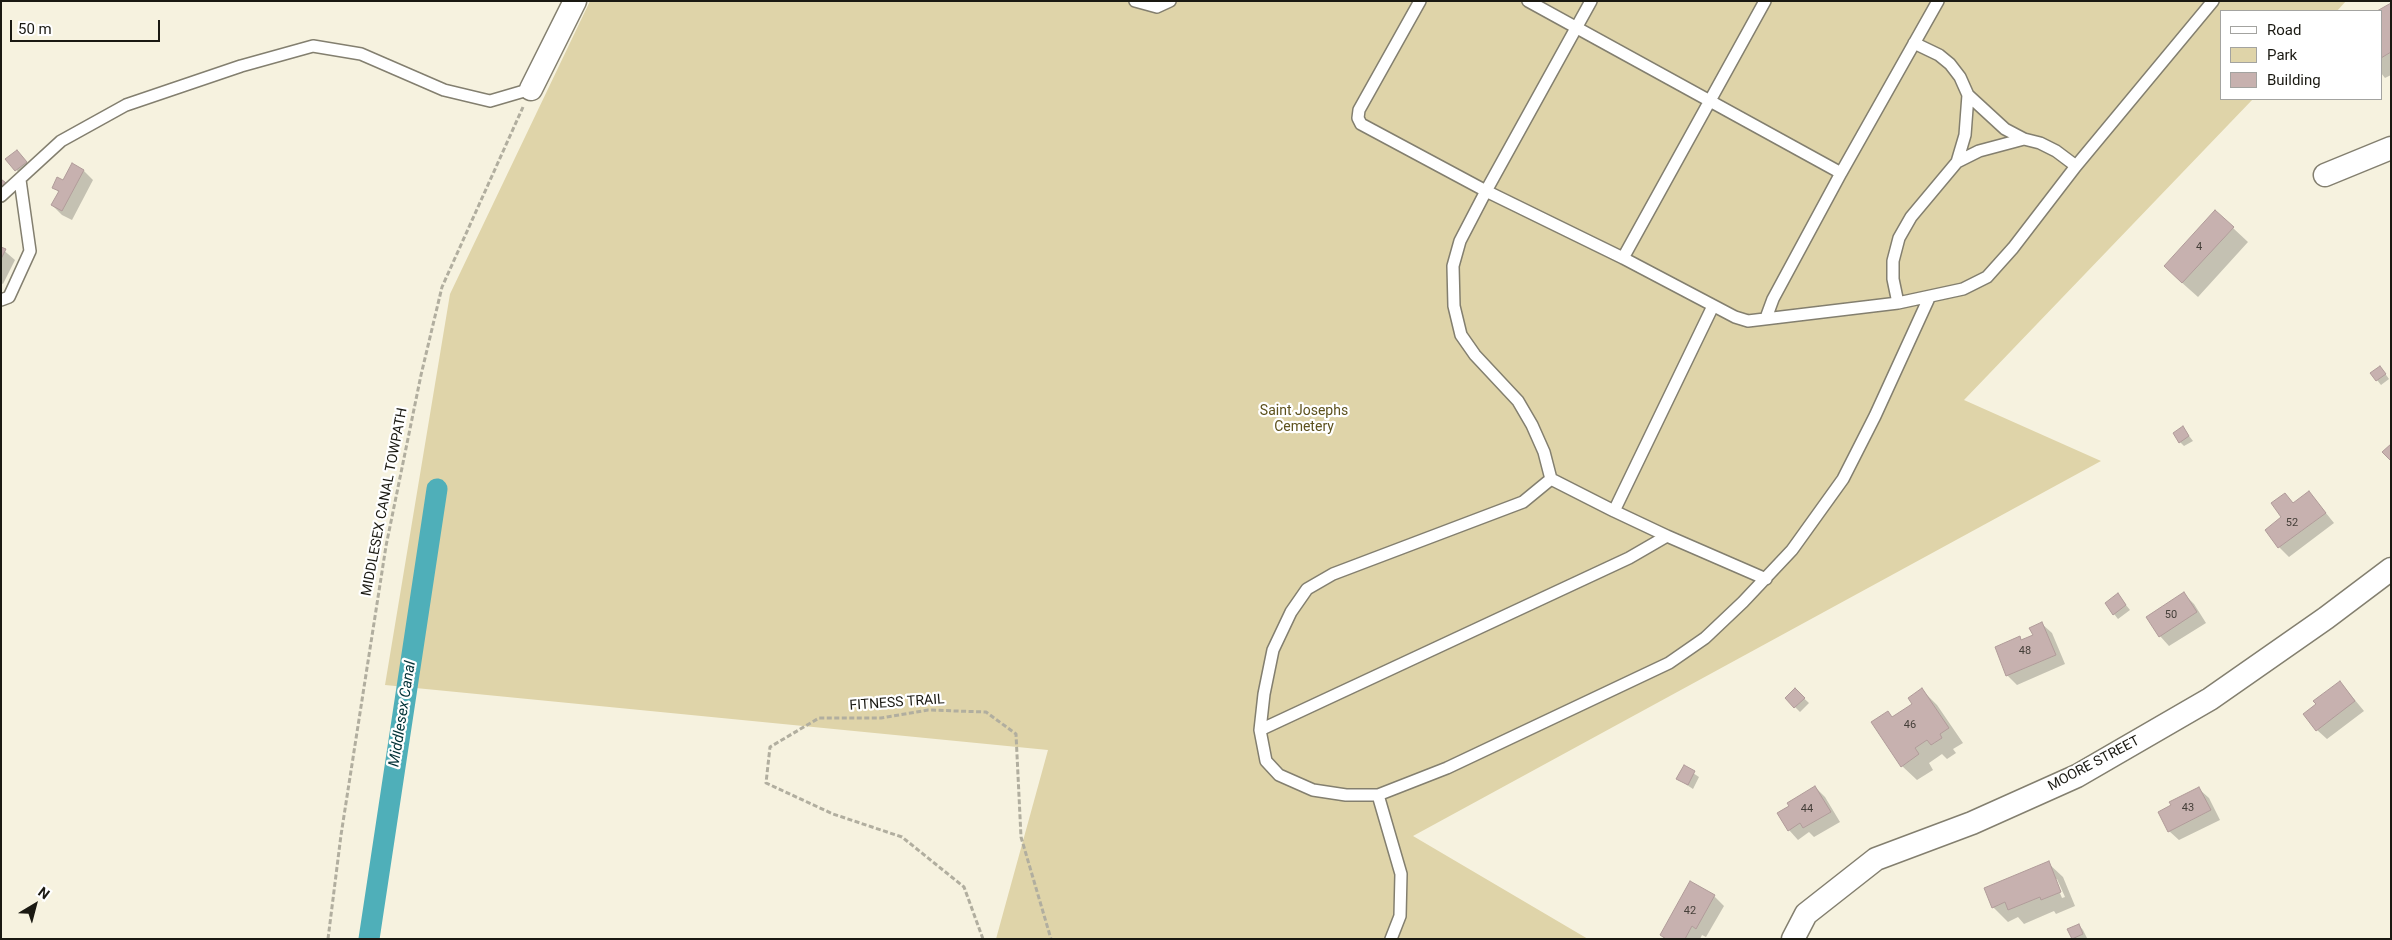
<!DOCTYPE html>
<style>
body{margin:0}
#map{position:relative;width:2392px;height:940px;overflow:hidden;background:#f6f2df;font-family:Roboto,sans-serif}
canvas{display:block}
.frame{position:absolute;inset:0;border:2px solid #1a1912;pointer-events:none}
.legend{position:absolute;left:2220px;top:10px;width:162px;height:90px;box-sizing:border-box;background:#fff;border:1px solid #a3a3a0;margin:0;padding:6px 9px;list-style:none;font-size:15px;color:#1a1912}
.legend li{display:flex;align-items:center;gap:10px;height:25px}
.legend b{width:25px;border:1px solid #a3a3a0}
.north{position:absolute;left:10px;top:880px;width:50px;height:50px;-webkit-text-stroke:4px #fff;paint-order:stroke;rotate:37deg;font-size:14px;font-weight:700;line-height:20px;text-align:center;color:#1a1912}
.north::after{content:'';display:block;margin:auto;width:18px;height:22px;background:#1a1912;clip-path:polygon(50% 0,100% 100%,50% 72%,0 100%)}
.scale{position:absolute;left:10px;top:20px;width:150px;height:22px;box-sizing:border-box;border:2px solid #1a1912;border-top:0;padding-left:6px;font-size:15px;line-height:18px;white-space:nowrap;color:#1a1912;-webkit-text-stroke:4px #fff;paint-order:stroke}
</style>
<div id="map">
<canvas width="2392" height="940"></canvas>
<div class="frame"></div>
<ul class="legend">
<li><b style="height:6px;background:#fff"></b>Road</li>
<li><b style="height:14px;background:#dfd4a9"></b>Park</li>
<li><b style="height:14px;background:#c7b1af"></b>Building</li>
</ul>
<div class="north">N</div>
<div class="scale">50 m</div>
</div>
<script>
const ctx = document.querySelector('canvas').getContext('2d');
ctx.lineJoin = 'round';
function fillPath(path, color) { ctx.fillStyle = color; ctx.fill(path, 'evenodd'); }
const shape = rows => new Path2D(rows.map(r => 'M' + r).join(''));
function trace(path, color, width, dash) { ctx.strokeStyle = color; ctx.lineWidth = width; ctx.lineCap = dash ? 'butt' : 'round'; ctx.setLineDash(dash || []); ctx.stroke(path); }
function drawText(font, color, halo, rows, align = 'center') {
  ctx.font = font + ' Roboto,sans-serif'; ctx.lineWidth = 4.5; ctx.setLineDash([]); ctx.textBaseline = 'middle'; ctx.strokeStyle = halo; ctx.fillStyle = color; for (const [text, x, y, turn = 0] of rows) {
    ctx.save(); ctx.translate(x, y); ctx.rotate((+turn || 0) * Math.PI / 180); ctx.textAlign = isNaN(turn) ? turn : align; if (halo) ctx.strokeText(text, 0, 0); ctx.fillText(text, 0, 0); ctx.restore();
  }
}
const green = shape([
 [590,1,2346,1,2337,11,2221,11,2221,99,2253,99,1964,400,2101,461,1413,836,1588,939,996,939,1048,750,385,685,450,294]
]);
const shadow = shape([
 [2391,4,2391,75,2385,78,2381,73,2381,18,2383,17,2379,11],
 [21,156,31,167,21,175,7,159],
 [84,171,93,180,72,220,62,215,52,205,59,193,54,187],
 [2233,228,2248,242,2198,297,2180,281],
 [1,248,15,260,3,284,1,283],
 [2384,372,2389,379,2381,385,2377,380],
 [2183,428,2193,441,2184,446,2180,442],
 [2309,492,2334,523,2289,557,2279,547,2285,495,2294,504],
 [2184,594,2194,604,2206,623,2169,646,2160,636],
 [2118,595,2130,610,2118,619,2114,614],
 [2042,624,2052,633,2065,664,2017,685,2007,675,2020,638,2022,641,2034,636],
 [2340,682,2364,711,2327,739,2317,730],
 [1795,690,1809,703,1800,712,1786,698],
 [1922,690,1937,705,1963,743,1953,749,1956,753,1947,759,1942,754,1929,763,1933,770,1917,780,1902,766,1893,718,1913,704],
 [1684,767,1699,777,1693,789,1678,779],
 [1815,787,1825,797,1840,822,1814,837,1809,832,1798,840,1789,830],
 [2199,789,2209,798,2220,820,2179,840,2169,831],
 [2048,863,2063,877,2075,906,2056,914,2054,911,2024,924,2018,917,2008,922,1993,907],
 [2054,879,2057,879,2065,897,2062,898],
 [1714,896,1724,906,1706,937,1702,935,1700,939,1665,939,1662,935],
 [2079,925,2083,930,2087,938,2073,938]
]);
const canal = shape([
 [369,939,437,489]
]);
const building = shape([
 [2391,3,2391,52,2381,58,2381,11,2377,11,2391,3],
 [17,150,27,162,15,171,5,159,17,150],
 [72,163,84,170,62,211,51,205,59,191,52,188,57,177,63,180,72,163],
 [1,179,6,183,1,190,1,179],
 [2215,210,2234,227,2182,283,2164,266,2215,210],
 [1,247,6,249,1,259,1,247],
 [2380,366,2386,374,2376,381,2370,373,2380,366],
 [2183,426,2189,436,2179,443,2173,433,2183,426],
 [2391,444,2391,461,2382,452,2391,444],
 [2309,491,2326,513,2278,548,2265,530,2281,517,2271,503,2285,493,2293,503,2309,491],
 [2184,592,2197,612,2159,637,2146,617,2184,592],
 [2118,593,2126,605,2113,615,2105,603,2118,593],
 [2042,622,2056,655,2006,676,1995,647,2020,636,2021,640,2033,635,2029,628,2042,622],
 [2340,681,2355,701,2316,731,2303,714,2316,704,2313,701,2340,681],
 [1795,688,1805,698,1794,708,1785,698,1795,688],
 [1922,688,1949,728,1940,734,1942,738,1931,745,1927,740,1915,748,1919,754,1901,767,1871,722,1888,711,1892,717,1912,704,1908,698,1922,688],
 [1684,765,1695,771,1688,785,1676,779,1684,765],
 [1815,786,1831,812,1803,828,1800,823,1788,831,1777,813,1789,806,1787,803,1815,786],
 [2199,787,2211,810,2168,832,2158,812,2171,805,2169,802,2199,787],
 [2049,861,2061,892,2041,900,2040,897,2008,910,2005,902,1992,908,1984,888,2049,861],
 [1690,881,1715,895,1696,929,1692,926,1685,939,1666,939,1660,935,1690,881],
 [2079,924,2083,934,2072,939,2067,929,2079,924]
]);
const path = shape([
 [328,939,341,835,386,546,421,375,442,287,523,107],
 [983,939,964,887,902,837,833,814,766,783,770,747,819,718,881,718,928,710,986,712,1016,734,1021,837,1051,939]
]);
const service = shape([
 [1135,1,1157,7,1170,1],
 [1420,1,1359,110,1358,118,1361,124,1486,191,1591,1],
 [1528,1,1841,173,1938,1],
 [1765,1,1623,258,1735,317,1748,321,1898,303],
 [1914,43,1939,55,1950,64,1960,77,1968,95],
 [1957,162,1965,135,1968,95,2005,129,2024,139],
 [2076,166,2056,151,2040,143,2024,139,1979,151,1957,162,1911,217,1899,238,1893,261,1893,279,1898,303,1963,289,1987,277,2013,248,2076,166,2213,1],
 [1,196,61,141,126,105,241,66,313,46,361,54,444,90,490,101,531,89],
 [1623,258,1486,191,1460,241,1453,266,1454,306,1461,335,1475,355,1518,401,1532,425,1544,452,1551,479,1523,502,1333,574,1307,589,1291,612,1273,650,1264,694,1260,730,1266,761,1279,775,1313,790,1346,795,1378,795,1447,768,1669,663,1705,638,1743,602,1792,550,1843,479,1875,416,1929,298],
 [1,300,9,297,30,251,20,180],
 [1766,318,1773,299,1841,173],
 [1551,479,1614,511],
 [1667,536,1614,511,1713,306],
 [1260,730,1629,558,1667,536,1766,579],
 [1378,795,1401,874,1400,916,1391,939]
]);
const minor = shape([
 [531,89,575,1],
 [2325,175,2391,148],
 [1793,939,1806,914,1876,859,1972,823,2077,776,2210,699,2326,618,2391,569]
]);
const numberNames = [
 ["4",2199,247],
 ["52",2292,523],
 ["50",2171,615],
 ["48",2025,651],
 ["46",1910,725],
 ["43",2188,808],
 ["44",1807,809],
 ["42",1690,911]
];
const parkNames = [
 ["Saint Josephs",1304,411],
 ["Cemetery",1304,427]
];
const streetNames = [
 ["MIDDLESEX CANAL TOWPATH",385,502,-79],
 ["FITNESS TRAIL",897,703,-4],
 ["MOORE STREET",2094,764,-28]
];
const waterNames = [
 ["Middlesex Canal",403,714,-81]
];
fillPath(green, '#dfd4a9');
fillPath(shadow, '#0003');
trace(canal, '#4fafb9', 21);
fillPath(building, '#c7b1af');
trace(building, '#b09b99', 1);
trace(service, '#837f6f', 14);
trace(minor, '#837f6f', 25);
trace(path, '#b1ae9f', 3, [5, 2.5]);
trace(service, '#fff', 11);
trace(minor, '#fff', 22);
drawText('11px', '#453f39', null, numberNames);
drawText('14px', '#5d511d', '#fff', parkNames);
drawText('14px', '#1a1912', '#fff', streetNames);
drawText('italic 15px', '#003035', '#fff', waterNames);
</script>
